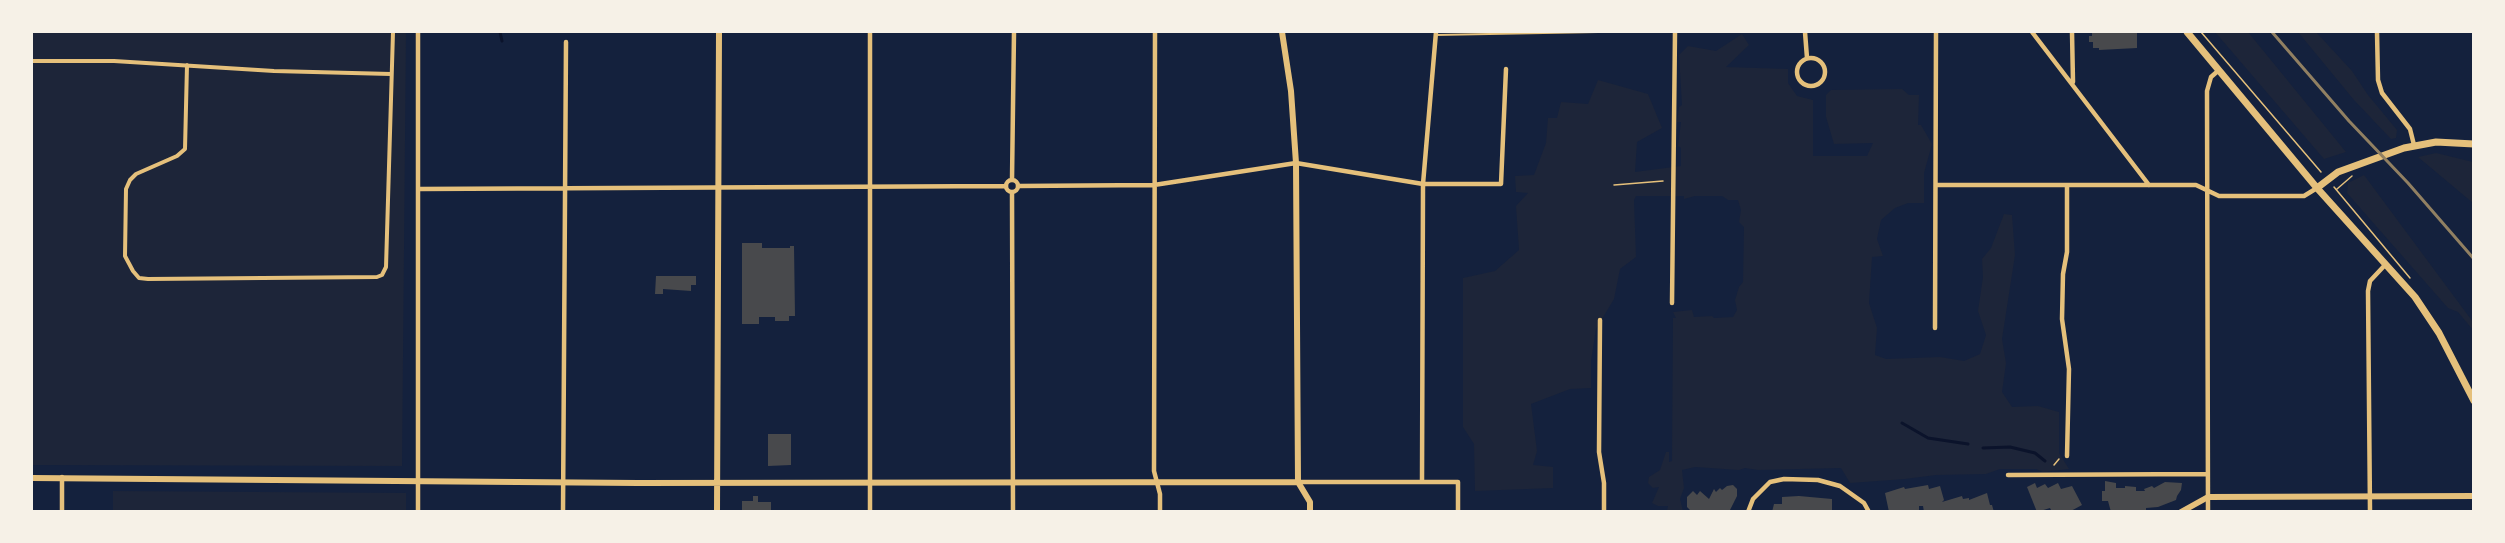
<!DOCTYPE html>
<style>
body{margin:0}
#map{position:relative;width:2505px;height:543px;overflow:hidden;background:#14213d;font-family:"Fira Sans Condensed",sans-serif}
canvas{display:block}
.frame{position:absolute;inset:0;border:33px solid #f6f1e7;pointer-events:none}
</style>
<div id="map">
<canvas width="2505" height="543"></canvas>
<div class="frame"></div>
</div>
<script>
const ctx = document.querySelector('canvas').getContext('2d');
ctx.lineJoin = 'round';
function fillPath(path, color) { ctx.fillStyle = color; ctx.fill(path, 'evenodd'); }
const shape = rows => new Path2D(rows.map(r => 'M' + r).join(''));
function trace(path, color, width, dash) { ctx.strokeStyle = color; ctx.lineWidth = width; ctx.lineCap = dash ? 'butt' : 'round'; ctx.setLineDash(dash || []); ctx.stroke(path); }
const green = shape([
 [32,32,406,32,402,466,32,465],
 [2215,32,2248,32,2346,152,2324,159],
 [2298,32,2316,32,2352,71,2368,95,2397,130,2396,138,2391,139,2354,100],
 [1742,34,1749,45,1726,67,1788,69,1788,83,1797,96,1813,100,1813,156,1867,156,1873,143,1834,144,1826,117,1826,95,1831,90,1902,89,1909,95,1919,95,1918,125,1921,125,1932,144,1924,173,1924,203,1908,203,1895,208,1881,220,1877,239,1883,256,1872,257,1869,303,1877,328,1875,355,1886,359,1940,357,1964,361,1980,354,1986,335,1978,311,1983,277,1982,259,1991,248,2004,214,2012,215,2015,255,2002,339,2006,363,2002,392,2012,407,2038,406,2059,412,2059,453,2069,469,2043,472,2036,469,2000,469,1986,474,1936,475,1905,479,1850,483,1841,468,1758,470,1745,468,1739,470,1695,467,1682,470,1684,488,1680,499,1683,511,1667,511,1668,506,1658,506,1652,503,1659,487,1653,488,1648,483,1649,477,1660,470,1666,452,1669,452,1669,462,1672,461,1673,318,1676,318,1673,312,1692,310,1694,317,1712,316,1714,318,1733,317,1737,310,1735,300,1739,287,1743,282,1744,227,1739,222,1741,210,1738,200,1728,200,1722,196,1695,196,1684,199,1684,196,1636,196,1634,200,1636,257,1620,269,1614,299,1596,329,1591,361,1591,388,1570,389,1531,404,1537,451,1533,465,1553,467,1553,488,1475,491,1474,444,1463,427,1463,278,1495,271,1519,250,1516,206,1528,193,1516,192,1515,176,1534,175,1546,143,1548,118,1557,118,1561,102,1588,104,1598,80,1648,94,1662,128,1637,142,1635,172,1681,166,1681,148,1678,146,1681,122,1677,122,1679,107,1682,105,1679,55,1688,46,1716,51],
 [2436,153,2473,162,2473,203,2418,157],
 [2364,175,2473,322,2473,330,2458,312,2448,308,2347,193,2348,183],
 [113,491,406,493,406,511,113,511]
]);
const stream = shape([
 [500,32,502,41],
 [1902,423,1928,438,1968,444],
 [1983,448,2010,447,2035,453,2045,461]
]);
const building = shape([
 [2092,32,2137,32,2137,48,2099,50,2099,48,2093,48,2093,42,2089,42,2089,36,2092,36],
 [742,243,762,243,762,248,790,248,790,246,794,246,795,316,789,316,789,321,775,321,775,317,759,317,759,324,742,324],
 [656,276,696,276,696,285,691,285,691,291,663,289,663,294,655,294],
 [768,434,791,434,791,465,768,466],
 [2105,481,2116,483,2116,488,2125,488,2125,486,2136,487,2136,491,2145,491,2144,489,2152,486,2154,488,2165,482,2182,483,2181,490,2177,496,2176,500,2158,507,2146,508,2146,511,2111,512,2108,501,2102,501,2102,491,2105,491],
 [2035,483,2037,488,2045,484,2048,488,2058,483,2061,489,2072,486,2082,505,2069,512,2052,512,2050,508,2037,512,2027,487],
 [1733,485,1737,489,1737,496,1730,510,1692,512,1687,507,1687,497,1693,491,1697,495,1700,491,1709,499,1714,489,1716,492,1720,488,1722,490,1727,486],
 [1928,485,1929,489,1940,486,1944,500,1942,502,1962,496,1963,499,1969,498,1969,500,1987,493,1990,505,1992,505,1994,512,1924,512,1923,506,1919,506,1919,504,1919,512,1889,512,1885,493,1904,487,1905,489],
 [753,496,758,496,758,502,771,502,771,512,742,512,742,501,753,501],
 [1799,496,1832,499,1832,512,1772,512,1774,504,1782,504,1782,497]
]);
const path = shape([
 [2201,32,2321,172],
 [1614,185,1663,181],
 [2334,187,2410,278],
 [2337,189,2352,176],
 [2054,465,2059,459]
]);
const service = shape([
 [1435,35,1598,32]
]);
const pedestrian = shape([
 [32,61,114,61,274,71,391,74],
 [187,65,185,149,177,156,136,174,130,180,126,189,125,256,133,271,139,278,148,279,377,277,382,275,386,267,393,32]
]);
const minor = shape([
 [418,32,418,512],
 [1155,32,1154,471,1160,494,1160,512],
 [1805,32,1807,58],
 [2032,32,2149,185],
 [2072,32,2073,82],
 [2377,32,2378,80,2382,93,2410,129,2414,145],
 '1797 72a14 14 0 1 1 28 0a14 14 0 1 1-28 0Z',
 '1006 186a6 6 0 1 1 12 0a6 6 0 1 1-12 0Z',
 [1012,180,1014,32],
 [1937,185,2196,185,2219,196,2304,196,2317,188],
 [1019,186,1154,185,1296,163,1423,184,1501,184,1506,69],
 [420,189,1006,186],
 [1012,192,1013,512],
 [1672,303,1675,32],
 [1600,320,1599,452,1604,483,1604,512],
 [1935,328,1936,32],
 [2067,456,2069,369,2062,319,2063,274,2067,252,2067,185],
 [2008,475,2208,474],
 [62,477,62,512],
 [1298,482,1458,482,1458,512],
 [1422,482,1423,184,1436,32],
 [563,512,566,42],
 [870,512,870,32],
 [1748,512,1753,499,1770,482,1784,479,1818,480,1840,486,1864,503,1869,512],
 [2208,512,2207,91,2211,77,2219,70],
 [2370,512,2368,291,2370,281,2385,265]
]);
const tertiary = shape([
 [1282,32,1291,91,1296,163,1298,482,1310,502,1310,512],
 [32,478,638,483,1298,482],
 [717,512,719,32],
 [2181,512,2208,497,2474,496]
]);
const secondary = shape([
 [2187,32,2317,188,2415,297,2439,333,2474,401],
 [2317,188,2338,172,2404,148,2436,142,2474,144]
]);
const rail = shape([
 [2272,32,2349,121,2408,183,2474,259]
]);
fillPath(green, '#1d2539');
trace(stream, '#0b132b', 3);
fillPath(building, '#48494c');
trace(path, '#e5c07b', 1.5);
trace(service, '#e5c07b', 2);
trace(pedestrian, '#e5c07b', 4);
trace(minor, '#e5c07b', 4.5);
trace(tertiary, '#e5c07b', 6);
trace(secondary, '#e5c07b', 7);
trace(rail, '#918062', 3);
</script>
